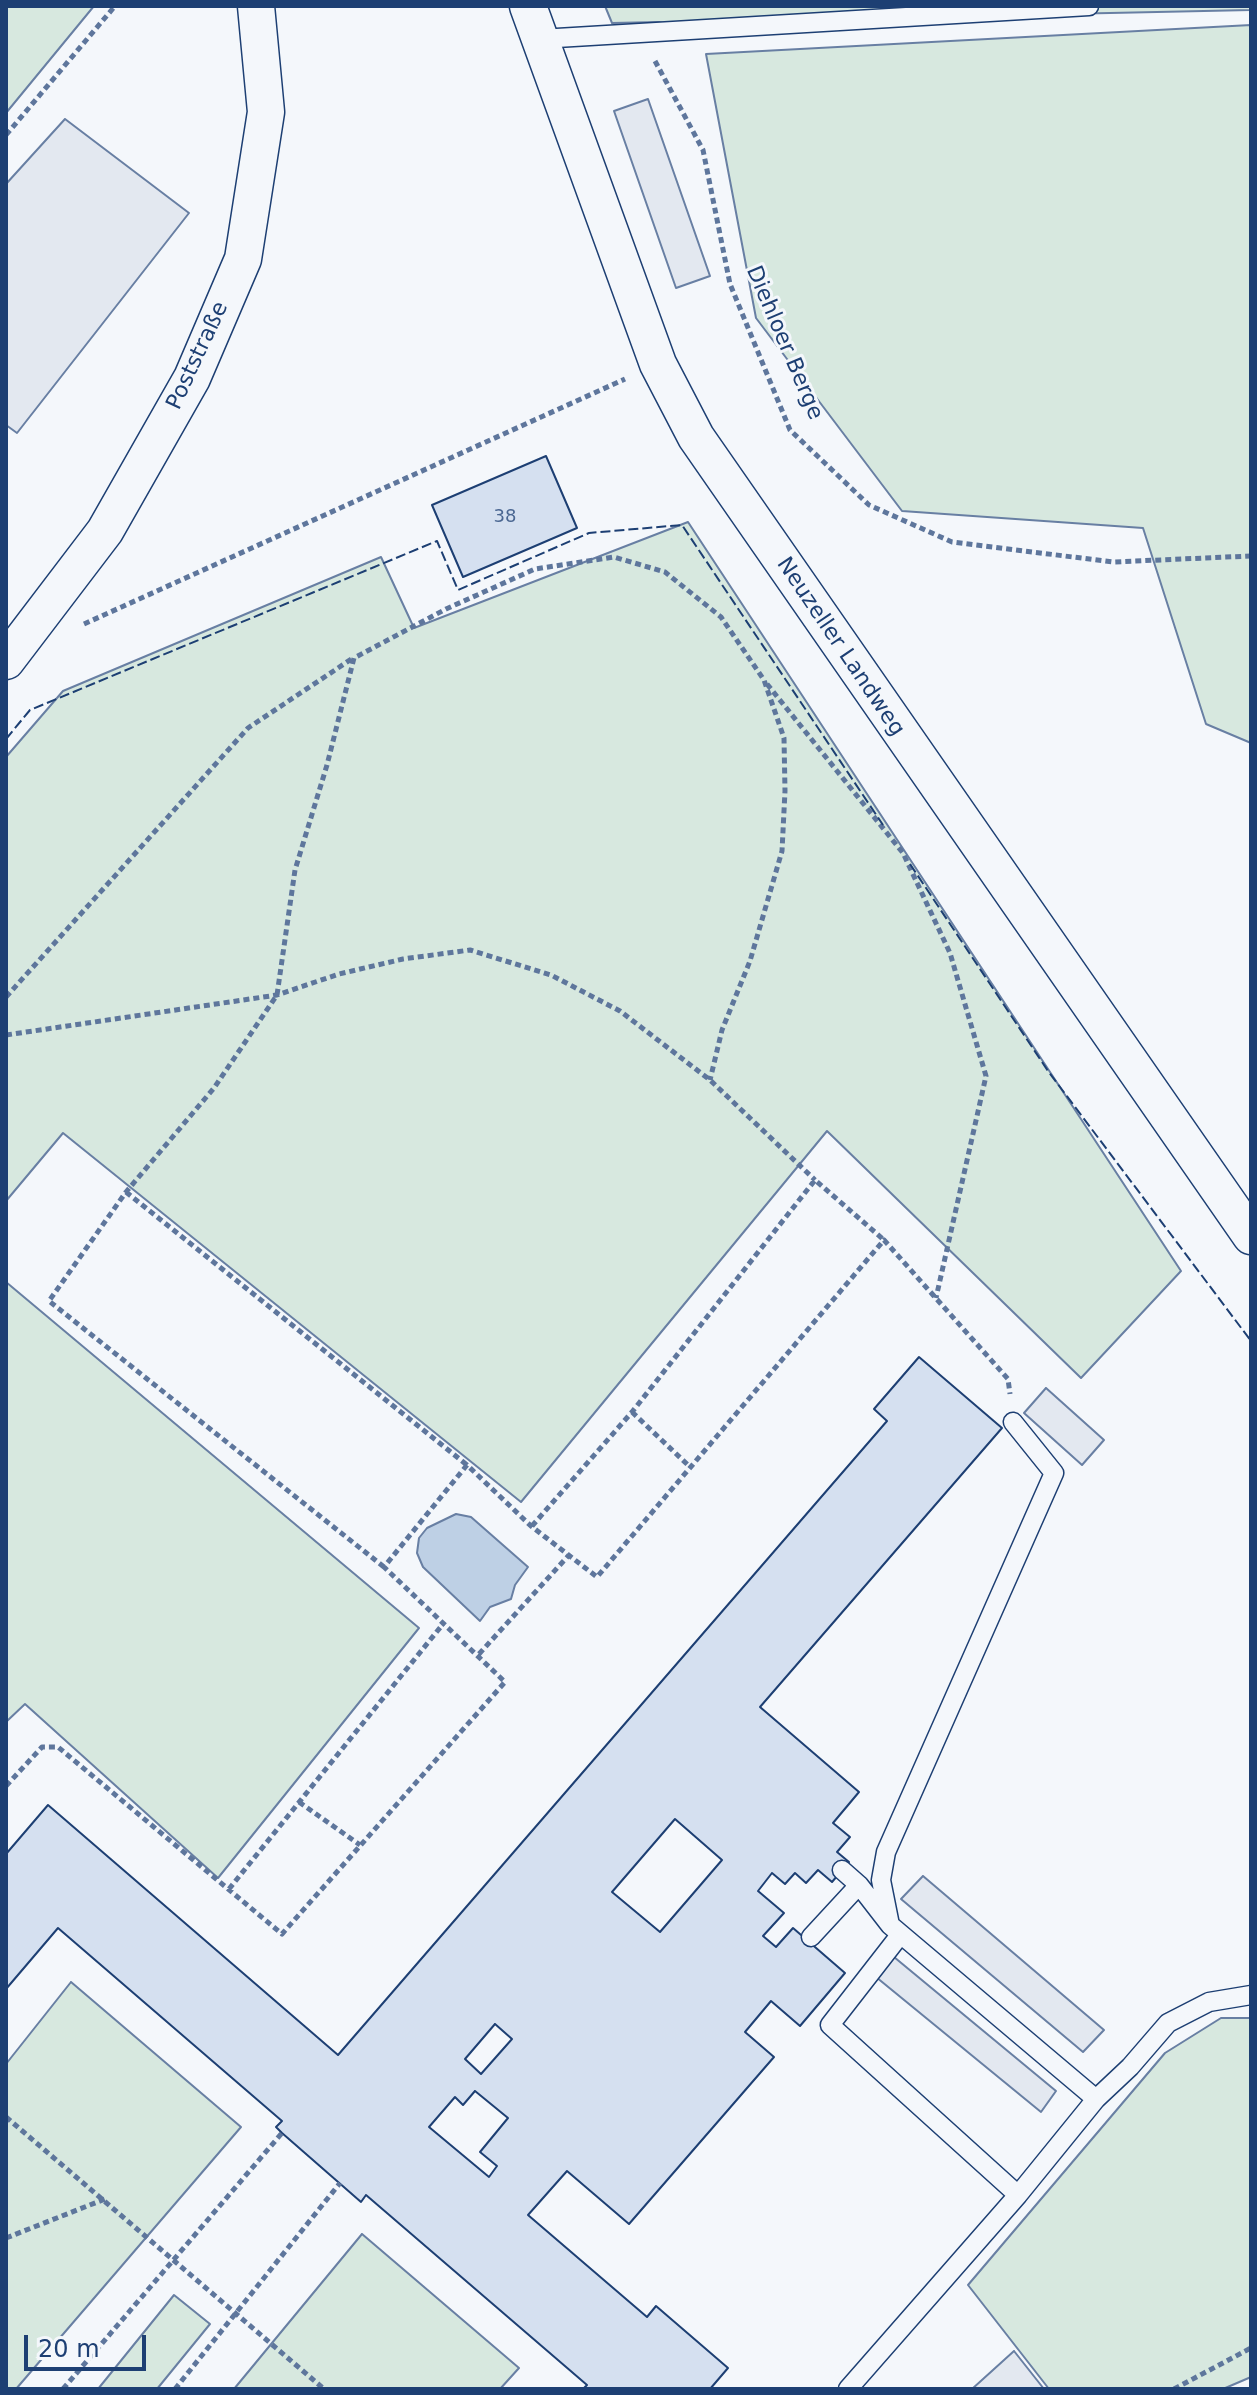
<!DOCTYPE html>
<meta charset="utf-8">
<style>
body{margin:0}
#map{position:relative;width:1257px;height:2395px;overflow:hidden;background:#f4f7fb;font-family:"DejaVu Sans",sans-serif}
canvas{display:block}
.frame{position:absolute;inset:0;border:8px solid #1d3f73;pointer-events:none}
.scale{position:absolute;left:24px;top:2335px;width:122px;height:36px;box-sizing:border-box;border:4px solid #1d3f73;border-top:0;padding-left:10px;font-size:24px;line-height:28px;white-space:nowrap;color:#1d3f73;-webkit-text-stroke:6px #f4f7fb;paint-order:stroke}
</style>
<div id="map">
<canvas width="1257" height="2395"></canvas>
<div class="frame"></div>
<div class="scale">20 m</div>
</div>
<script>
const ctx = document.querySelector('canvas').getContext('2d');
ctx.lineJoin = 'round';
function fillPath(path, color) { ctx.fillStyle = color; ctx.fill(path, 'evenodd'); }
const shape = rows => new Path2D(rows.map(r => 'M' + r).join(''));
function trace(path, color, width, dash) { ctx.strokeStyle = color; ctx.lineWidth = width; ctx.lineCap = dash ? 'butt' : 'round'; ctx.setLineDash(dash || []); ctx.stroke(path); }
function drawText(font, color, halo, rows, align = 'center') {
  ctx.font = font + ' "DejaVu Sans",sans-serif'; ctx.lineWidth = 6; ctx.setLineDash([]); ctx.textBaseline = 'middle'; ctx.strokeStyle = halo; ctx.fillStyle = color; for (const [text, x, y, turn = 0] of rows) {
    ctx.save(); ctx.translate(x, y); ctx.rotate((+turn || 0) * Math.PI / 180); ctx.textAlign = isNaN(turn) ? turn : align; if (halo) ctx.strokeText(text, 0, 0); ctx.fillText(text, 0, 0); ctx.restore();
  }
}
const green = shape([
 [6,6,94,6,6,113,6,6],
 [605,6,1251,6,1251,10,734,21,674,26,659,22,612,23,605,6],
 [1251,25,1251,743,1206,724,1143,528,902,511,756,318,706,54,1251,25],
 [688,522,1181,1271,1081,1378,827,1131,521,1502,63,1133,6,1201,6,757,63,691,381,557,414,628,688,522],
 [6,1282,419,1628,218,1878,25,1704,6,1722,6,1282],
 [71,1982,241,2127,16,2389,6,2389,6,2064,71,1982],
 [1221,2018,1251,2018,1251,2377,1223,2389,1049,2389,968,2285,1165,2053,1221,2018],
 [362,2234,519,2368,500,2389,234,2389,362,2234],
 [174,2295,210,2324,157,2389,98,2389,174,2295]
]);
const parking = shape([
 [648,99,710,276,676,288,614,111,648,99],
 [65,119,189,213,17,433,6,425,6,184,65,119],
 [1046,1388,1104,1440,1082,1465,1024,1413,1046,1388],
 [923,1876,1104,2030,1083,2052,901,1899,923,1876],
 [894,1957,1056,2091,1041,2112,876,1977,894,1957],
 [1014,2351,1044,2389,972,2389,1014,2351]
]);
const water = shape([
 [456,1514,471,1517,528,1567,515,1585,511,1599,490,1607,480,1621,423,1567,417,1553,419,1538,427,1528,456,1514]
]);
const building = shape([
 [546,456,577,528,463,577,432,505,546,456],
 [919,1357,1002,1428,760,1707,859,1792,833,1823,850,1837,837,1852,849,1862,832,1882,818,1870,806,1883,795,1873,785,1884,772,1873,758,1891,784,1913,763,1936,776,1947,793,1928,845,1973,800,2026,771,2001,745,2032,774,2057,629,2224,567,2171,528,2215,647,2317,656,2306,728,2368,710,2389,583,2389,587,2385,366,2195,361,2202,282,2133,276,2127,282,2121,58,1928,6,1989,6,1854,48,1805,338,2055,887,1421,874,1409,919,1357],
 [675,1819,722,1860,660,1932,612,1892,675,1819],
 [495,2024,512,2039,481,2074,465,2059,495,2024],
 [475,2091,508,2118,480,2152,497,2166,489,2177,429,2127,455,2097,463,2105,475,2091]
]);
const path = shape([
 [655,61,703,150,730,284,790,430,869,505,952,542,1113,562,1251,556],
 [6,135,115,6],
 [84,624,625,379],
 [767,684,903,853,950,953,986,1076,936,1298],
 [6,997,248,728,353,658],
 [6,1035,277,995,339,974,403,959,470,950,551,975,620,1011,710,1080,815,1180],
 [126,1192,467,1465],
 [632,1412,689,1466],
 [532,1526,632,1412,815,1180,884,1240],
 [384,1567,49,1301,126,1192,214,1088,277,995,295,870,327,765,354,658,446,609,535,569,614,557,665,572,721,617,764,680,784,738,785,791,782,851,750,961,722,1030,710,1080],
 [479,1654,569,1555],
 [6,1786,42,1747,58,1747,282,1934,505,1682,384,1567,467,1465,531,1526,597,1577,884,1240,1008,1379,1010,1394],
 [299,1802,360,1845],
 [229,1889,443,1624],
 [6,2117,324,2389],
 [6,2238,105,2199],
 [63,2389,282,2133],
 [175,2389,340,2183],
 [1174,2389,1251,2348]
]);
const lane = shape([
 [540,39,1089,6],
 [842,1870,859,1885,890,1925,1096,2099],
 [890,1925,881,1880,886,1852,1054,1473,1013,1422],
 [900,1935,830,2025,1018,2195],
 [811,1937,859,1885],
 [848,2389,1018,2195,1096,2099,1130,2067,1168,2023,1209,2002,1251,1995]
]);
const street = shape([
 [528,6,658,364,696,437,1251,1236],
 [6,661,105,531,192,378,243,259,266,112,256,6]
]);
const fence = shape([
 [6,739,30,710,437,541,458,590,589,533,682,525,883,825],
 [910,864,1048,1071,1251,1341]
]);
const numberNames = [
 ["38",505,517]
];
const streetNames = [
 ["Diehloer Berge",784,343,67],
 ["Poststraße",198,356,-65],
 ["Neuzeller Landweg",840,647,56]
];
fillPath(green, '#d7e8df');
trace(green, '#687fa3', 2);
fillPath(parking, '#e3e8f0');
trace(parking, '#687fa3', 2);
fillPath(water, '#bed0e5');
trace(water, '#687fa3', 2);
fillPath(building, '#d5e0f0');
trace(building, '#1d3f73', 2);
trace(lane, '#1d3f73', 21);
trace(street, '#1d3f73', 39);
trace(path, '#5e769c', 5, [6, 4]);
trace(lane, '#f4f7fb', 18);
trace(street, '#f4f7fb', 36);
trace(fence, '#1d3f73', 2, [10, 4]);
drawText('18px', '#4b6792', null, numberNames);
drawText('22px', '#1d3f73', '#f4f7fb', streetNames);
</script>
